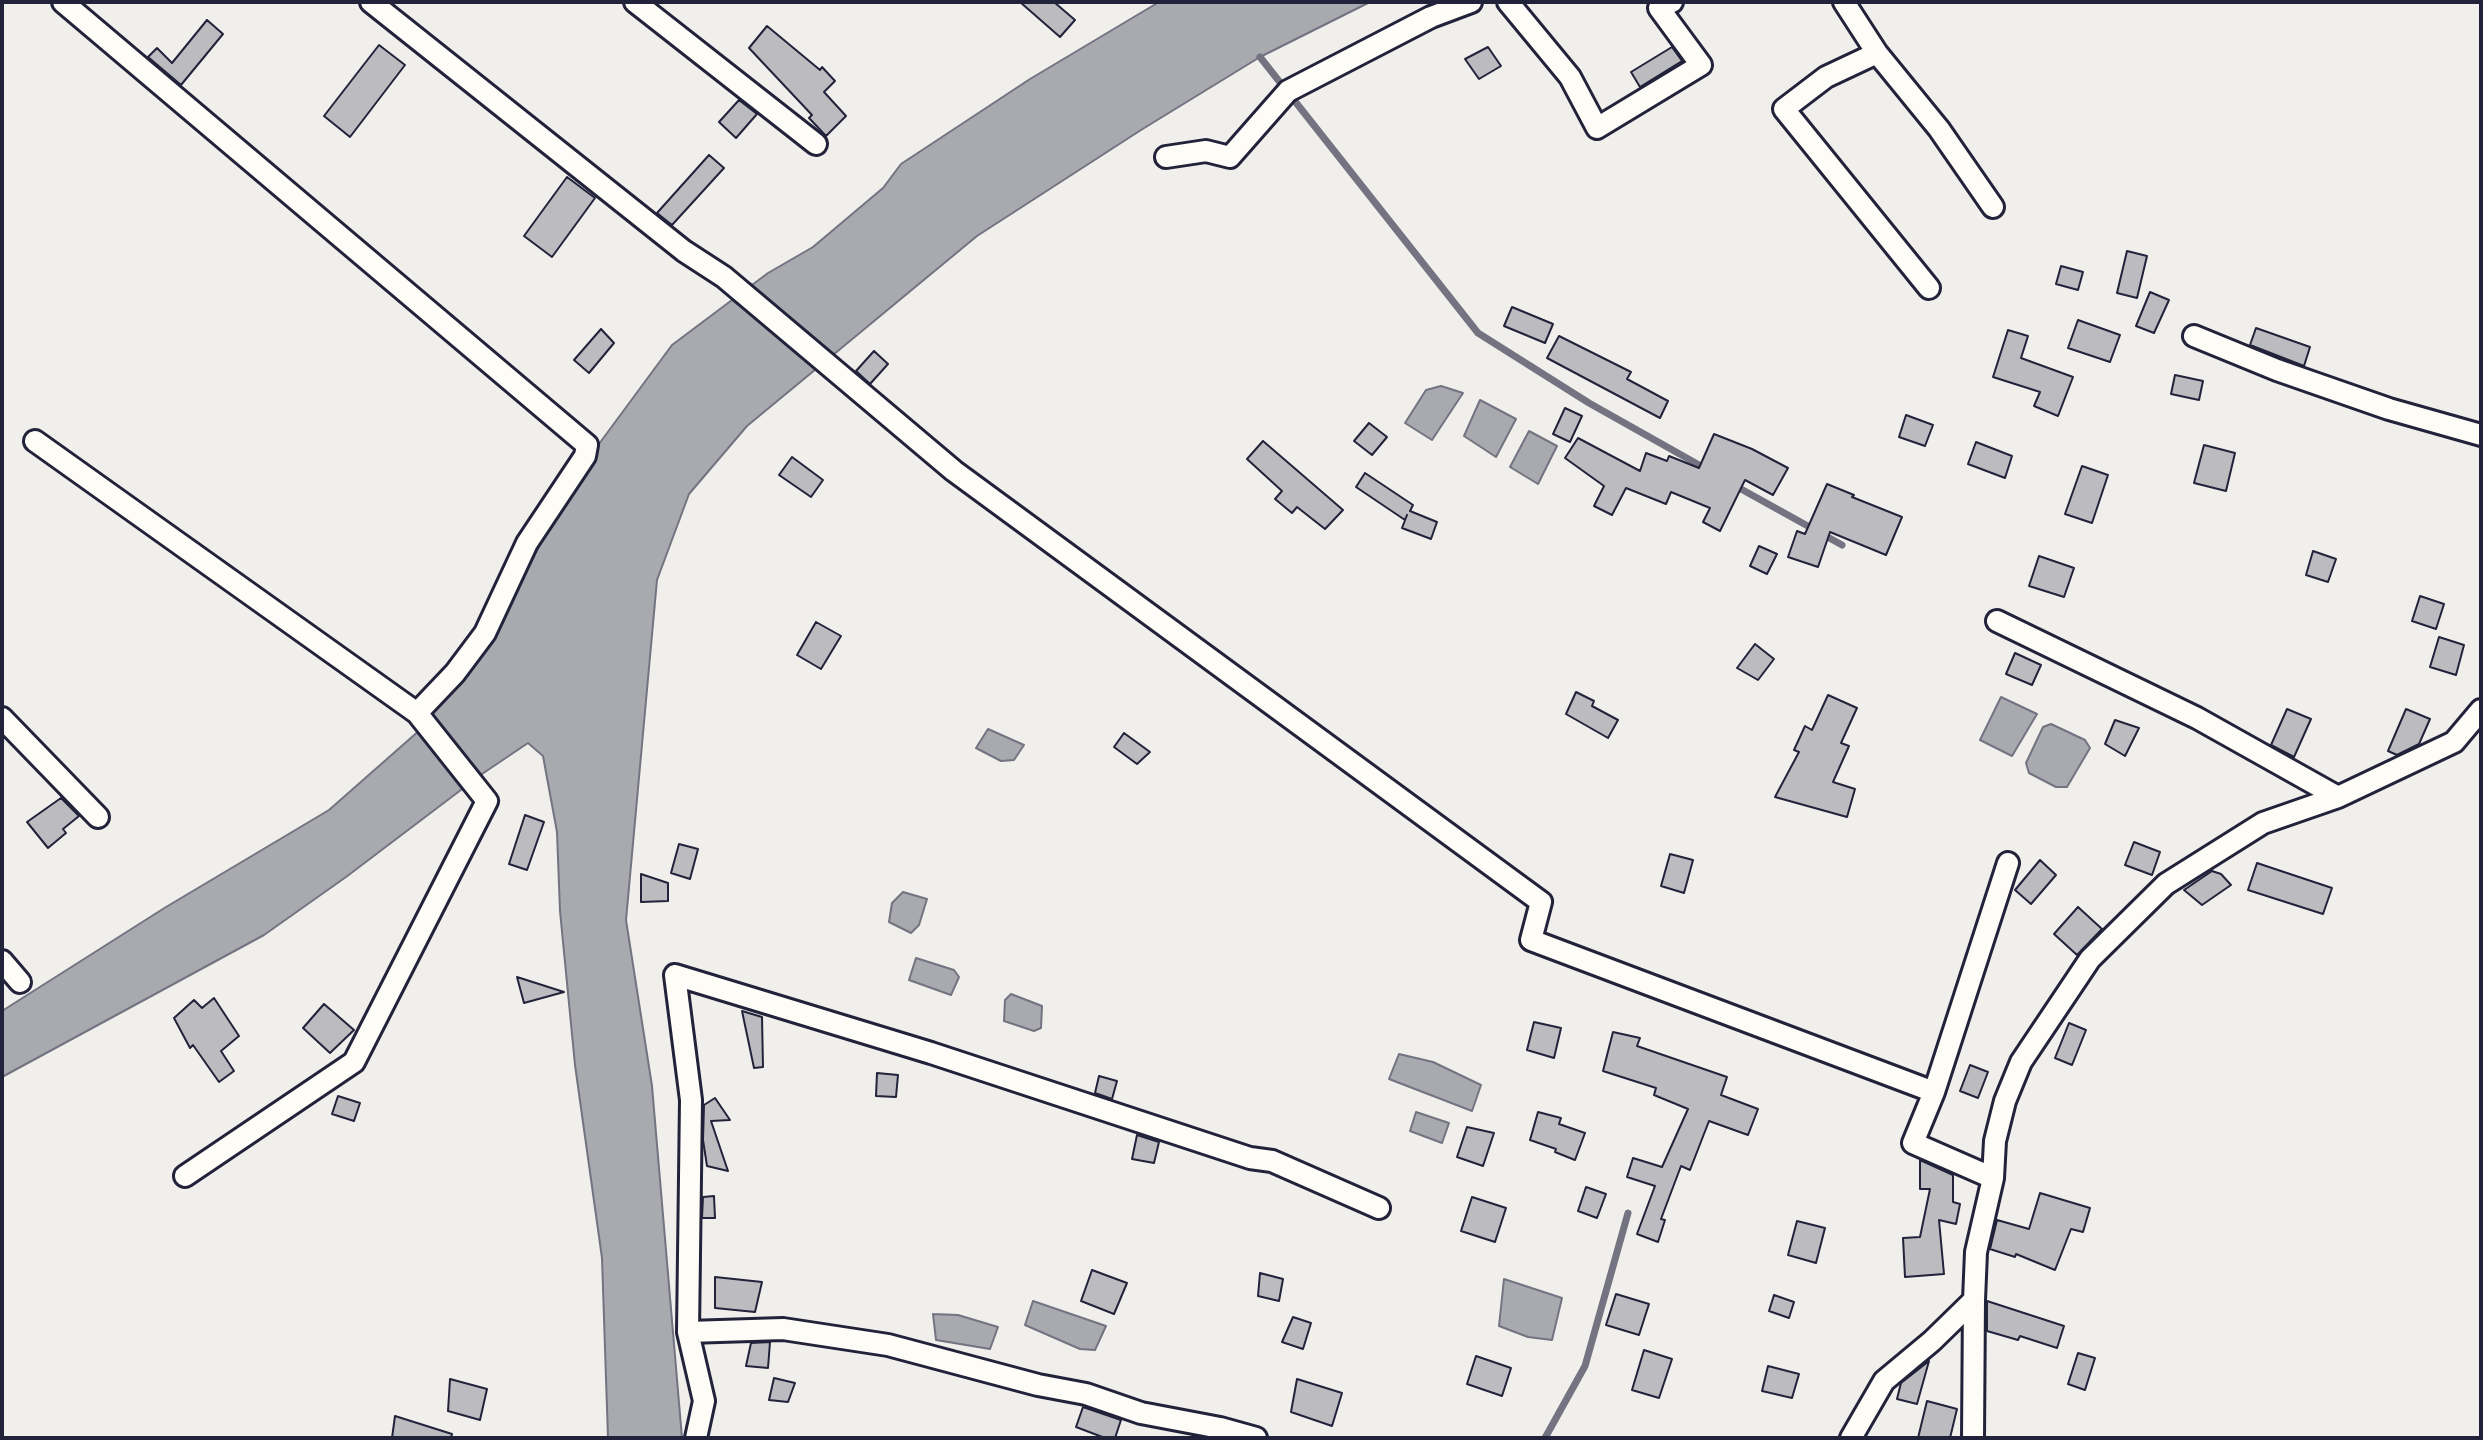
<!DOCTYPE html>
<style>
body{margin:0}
#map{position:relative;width:2483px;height:1440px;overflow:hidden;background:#f0efec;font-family:Dekko,sans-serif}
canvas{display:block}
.frame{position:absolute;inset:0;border:4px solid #22223b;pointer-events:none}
</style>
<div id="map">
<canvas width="2483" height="1440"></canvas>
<div class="frame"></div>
</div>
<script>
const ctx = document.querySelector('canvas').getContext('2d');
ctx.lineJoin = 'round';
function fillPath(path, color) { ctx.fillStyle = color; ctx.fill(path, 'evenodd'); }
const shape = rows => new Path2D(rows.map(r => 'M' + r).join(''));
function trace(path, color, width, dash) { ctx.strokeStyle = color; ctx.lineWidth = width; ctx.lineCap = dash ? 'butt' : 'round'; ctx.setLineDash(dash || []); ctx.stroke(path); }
const water = shape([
 [1159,2,1370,2,1260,57,1141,130,977,236,747,426,689,494,657,580,626,920,652,1086,682,1438,608,1438,602,1258,575,1065,560,911,557,832,543,756,528,743,482,774,346,877,264,935,2,1077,2,1011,166,907,329,810,421,729,461,676,503,613,582,467,672,345,768,273,813,247,883,188,901,164,1030,79,1159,2],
 [1441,386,1463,393,1432,440,1405,423,1426,390,1441,386],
 [1480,400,1516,419,1496,457,1464,436,1480,400],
 [1529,431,1557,446,1538,484,1510,467,1529,431],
 [2001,697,2037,714,2012,756,1980,740,2001,697],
 [2051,724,2085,740,2090,748,2067,787,2056,787,2029,773,2026,763,2043,727,2051,724],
 [988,729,1024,745,1014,760,1001,761,976,748,988,729],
 [903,892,927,899,919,925,911,933,889,922,892,903,903,892],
 [916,958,954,970,959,977,951,995,909,980,916,958],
 [1011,994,1042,1006,1041,1028,1034,1031,1004,1021,1005,1000,1011,994],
 [1399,1054,1433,1062,1481,1085,1472,1111,1389,1079,1399,1054],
 [1416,1112,1449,1123,1442,1143,1410,1131,1416,1112],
 [1504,1279,1562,1298,1552,1340,1528,1337,1499,1326,1504,1279],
 [1033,1301,1106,1326,1095,1350,1080,1349,1025,1325,1033,1301],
 [933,1314,958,1315,998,1327,990,1349,936,1340,933,1314]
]);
const stream = shape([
 [1260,57,1478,333,1589,403,1708,470],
 [1732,484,1842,545],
 [1545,1438,1585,1366,1628,1213]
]);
const building = shape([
 [1020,2,1054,2,1075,20,1060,37,1020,2],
 [207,20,223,34,181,85,148,57,157,48,172,63,207,20],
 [767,26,820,70,822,67,835,81,824,92,846,116,826,136,809,118,812,115,749,48,767,26],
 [379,45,405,65,350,137,324,116,379,45],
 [1488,47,1501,66,1479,79,1465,59,1488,47],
 [1672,47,1682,61,1640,87,1631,72,1672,47],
 [739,100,757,114,736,138,719,122,739,100],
 [709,155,724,168,672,225,657,213,709,155],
 [567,177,595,198,552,257,524,236,567,177],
 [2127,251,2147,256,2137,298,2117,293,2127,251],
 [2061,266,2083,272,2078,290,2056,284,2061,266],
 [2150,292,2169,300,2154,333,2136,326,2150,292],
 [1512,307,1553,324,1545,343,1504,326,1512,307],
 [2078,320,2120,335,2110,362,2068,348,2078,320],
 [2256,328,2310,347,2304,366,2250,345,2256,328],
 [601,329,614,343,589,373,574,360,601,329],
 [2008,330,2028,336,2021,358,2073,377,2058,416,2034,406,2040,392,1993,377,2008,330],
 [1559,336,1631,372,1627,379,1668,401,1660,418,1547,358,1559,336],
 [874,351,888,364,870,384,856,371,874,351],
 [2175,375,2203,381,2199,400,2171,394,2175,375],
 [1565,408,1582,416,1570,442,1553,434,1565,408],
 [1906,415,1933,425,1925,446,1899,437,1906,415],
 [1369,423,1387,437,1372,455,1354,441,1369,423],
 [1714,434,1752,449,1788,468,1773,495,1745,480,1720,531,1703,522,1710,508,1671,492,1666,504,1626,488,1612,515,1594,506,1604,486,1565,458,1578,438,1640,471,1646,453,1667,461,1669,456,1699,468,1714,434],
 [1263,441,1343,510,1325,529,1297,507,1292,513,1275,499,1282,491,1247,459,1263,441],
 [1976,442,2012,456,2005,478,1968,464,1976,442],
 [2204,445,2235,453,2226,491,2194,483,2204,445],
 [792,457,823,480,811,497,779,475,792,457],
 [2082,466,2108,475,2092,523,2065,514,2082,466],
 [1365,473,1413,505,1410,511,1437,522,1431,539,1402,528,1407,515,1405,520,1356,487,1365,473],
 [1827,484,1854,495,1852,497,1902,517,1886,555,1830,532,1818,567,1788,557,1797,531,1805,534,1827,484],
 [1759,546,1777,554,1767,574,1750,566,1759,546],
 [2313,551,2336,559,2328,582,2306,575,2313,551],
 [2039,556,2074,568,2064,597,2029,586,2039,556],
 [2420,596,2444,604,2436,629,2412,621,2420,596],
 [816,622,841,636,821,669,797,655,816,622],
 [2439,637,2464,645,2456,675,2430,667,2439,637],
 [1755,644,1774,659,1758,680,1737,668,1755,644],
 [2015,653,2041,665,2032,685,2006,674,2015,653],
 [1576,692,1594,701,1592,706,1618,720,1608,738,1566,714,1576,692],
 [1828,695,1857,708,1841,743,1849,746,1833,782,1855,789,1847,817,1775,797,1799,752,1794,750,1805,726,1812,730,1828,695],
 [2287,709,2311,719,2294,757,2271,745,2287,709],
 [2406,709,2430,719,2419,744,2397,755,2388,751,2406,709],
 [2115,720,2139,728,2125,756,2105,744,2115,720],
 [1124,733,1150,752,1137,764,1114,747,1124,733],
 [61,798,79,816,63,829,66,833,48,848,27,822,61,798],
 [525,815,544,822,527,870,509,864,525,815],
 [2134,842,2160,852,2152,875,2125,865,2134,842],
 [679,844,698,849,690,879,671,873,679,844],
 [1670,854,1693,860,1684,893,1661,886,1670,854],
 [2040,860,2056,875,2031,904,2015,890,2040,860],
 [2257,863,2332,888,2323,914,2248,890,2257,863],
 [2212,871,2221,874,2231,885,2202,905,2184,890,2212,871],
 [641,874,668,883,668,901,641,902,641,874],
 [2078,907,2102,929,2077,955,2054,934,2078,907],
 [517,977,564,992,524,1003,517,977],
 [214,998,239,1036,221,1051,234,1071,219,1082,193,1045,190,1048,174,1018,194,1000,202,1008,214,998],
 [324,1004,354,1030,330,1053,303,1028,324,1004],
 [742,1011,762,1017,763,1067,754,1068,742,1011],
 [1534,1022,1561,1028,1554,1058,1527,1050,1534,1022],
 [2069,1023,2086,1030,2072,1065,2055,1058,2069,1023],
 [1613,1032,1640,1038,1637,1046,1727,1077,1721,1095,1758,1109,1748,1135,1709,1121,1690,1170,1681,1166,1661,1219,1665,1220,1658,1242,1637,1234,1655,1186,1627,1177,1633,1158,1662,1167,1688,1109,1654,1095,1656,1088,1603,1071,1613,1032],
 [1970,1065,1988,1072,1978,1098,1960,1091,1970,1065],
 [877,1073,898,1075,896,1097,876,1096,877,1073],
 [1099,1076,1117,1081,1112,1099,1095,1093,1099,1076],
 [338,1096,360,1103,354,1121,332,1114,338,1096],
 [715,1098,730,1120,711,1121,728,1171,707,1166,703,1140,704,1105,715,1098],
 [1538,1112,1561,1118,1559,1124,1585,1133,1575,1160,1555,1152,1556,1149,1530,1140,1538,1112],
 [1467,1127,1494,1133,1483,1166,1457,1157,1467,1127],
 [1137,1135,1159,1142,1154,1163,1132,1159,1137,1135],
 [1920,1160,1953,1175,1953,1202,1960,1204,1956,1224,1939,1220,1944,1274,1905,1277,1903,1238,1920,1237,1930,1189,1920,1189,1920,1160],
 [1586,1187,1606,1194,1597,1218,1578,1211,1586,1187],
 [2040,1193,2090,1208,2083,1232,2071,1229,2055,1270,2016,1254,2015,1257,1990,1249,1997,1220,2029,1229,2040,1193],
 [714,1196,715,1218,702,1218,703,1197,714,1196],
 [1472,1197,1506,1208,1495,1242,1461,1231,1472,1197],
 [1797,1221,1825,1228,1816,1263,1788,1255,1797,1221],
 [1092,1270,1127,1283,1114,1314,1081,1301,1092,1270],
 [1260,1273,1283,1279,1279,1301,1258,1296,1260,1273],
 [715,1277,762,1282,755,1312,715,1308,715,1277],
 [1616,1294,1649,1304,1639,1335,1606,1325,1616,1294],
 [1774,1295,1794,1302,1789,1318,1769,1311,1774,1295],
 [1987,1301,2064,1326,2057,1348,2020,1336,2018,1340,1987,1331,1987,1301],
 [1293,1317,1311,1323,1303,1349,1282,1342,1293,1317],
 [770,1342,768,1368,746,1366,751,1343,770,1342],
 [1644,1350,1672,1359,1659,1398,1632,1390,1644,1350],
 [2078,1353,2095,1358,2085,1390,2068,1384,2078,1353],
 [1476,1356,1511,1368,1502,1396,1467,1384,1476,1356],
 [1929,1361,1917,1404,1897,1399,1901,1383,1929,1361],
 [1768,1366,1799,1374,1792,1398,1762,1391,1768,1366],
 [774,1378,795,1383,788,1402,769,1400,774,1378],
 [450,1379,487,1389,480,1420,448,1411,450,1379],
 [1297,1379,1342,1393,1332,1426,1291,1412,1297,1379],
 [1927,1401,1957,1409,1950,1438,1918,1438,1927,1401],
 [1083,1407,1121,1420,1115,1438,1105,1438,1076,1427,1083,1407],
 [395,1416,452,1434,451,1438,392,1438,395,1416]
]);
const minor = shape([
 [63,2,587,445,585,456,527,543,485,633,455,673,417,713],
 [371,2,684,251,724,277,954,471,1541,902,1531,940,1934,1092,2008,863],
 [635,2,816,144],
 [1508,2,1570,77,1597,128,1701,65,1659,8,1672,2],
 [1844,2,1877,53,1939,129,1993,207],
 [1877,53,1826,77,1784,109,1929,288],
 [1166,157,1206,151,1230,157,1288,91,1431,17,1471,2],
 [2194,336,2277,370,2389,409,2481,435],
 [35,441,417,713,487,801,354,1062,185,1176],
 [1997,621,2197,718,2338,797,2454,742,2481,710],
 [2,718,98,817],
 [2,961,20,982],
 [1993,1178,1995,1141,2005,1101,2021,1062,2090,959,2166,884,2263,823,2338,797],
 [688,1332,783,1329,888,1345,1038,1385,1086,1394,1141,1413,1220,1428,1256,1438],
 [696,1438,704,1401,688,1332,691,1100,675,975,931,1053,1250,1158,1272,1161,1379,1208],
 [1851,1438,1884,1381,1932,1341,1974,1300,1976,1252,1993,1178,1913,1143,1934,1092],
 [1973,1438,1974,1300]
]);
fillPath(water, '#a9a9b0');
trace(water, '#737381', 2);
trace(stream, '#737381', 7);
fillPath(building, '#bcbcc0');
trace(building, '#22223b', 2);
trace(minor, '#22223b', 26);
trace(minor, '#fdfcf7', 20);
</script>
